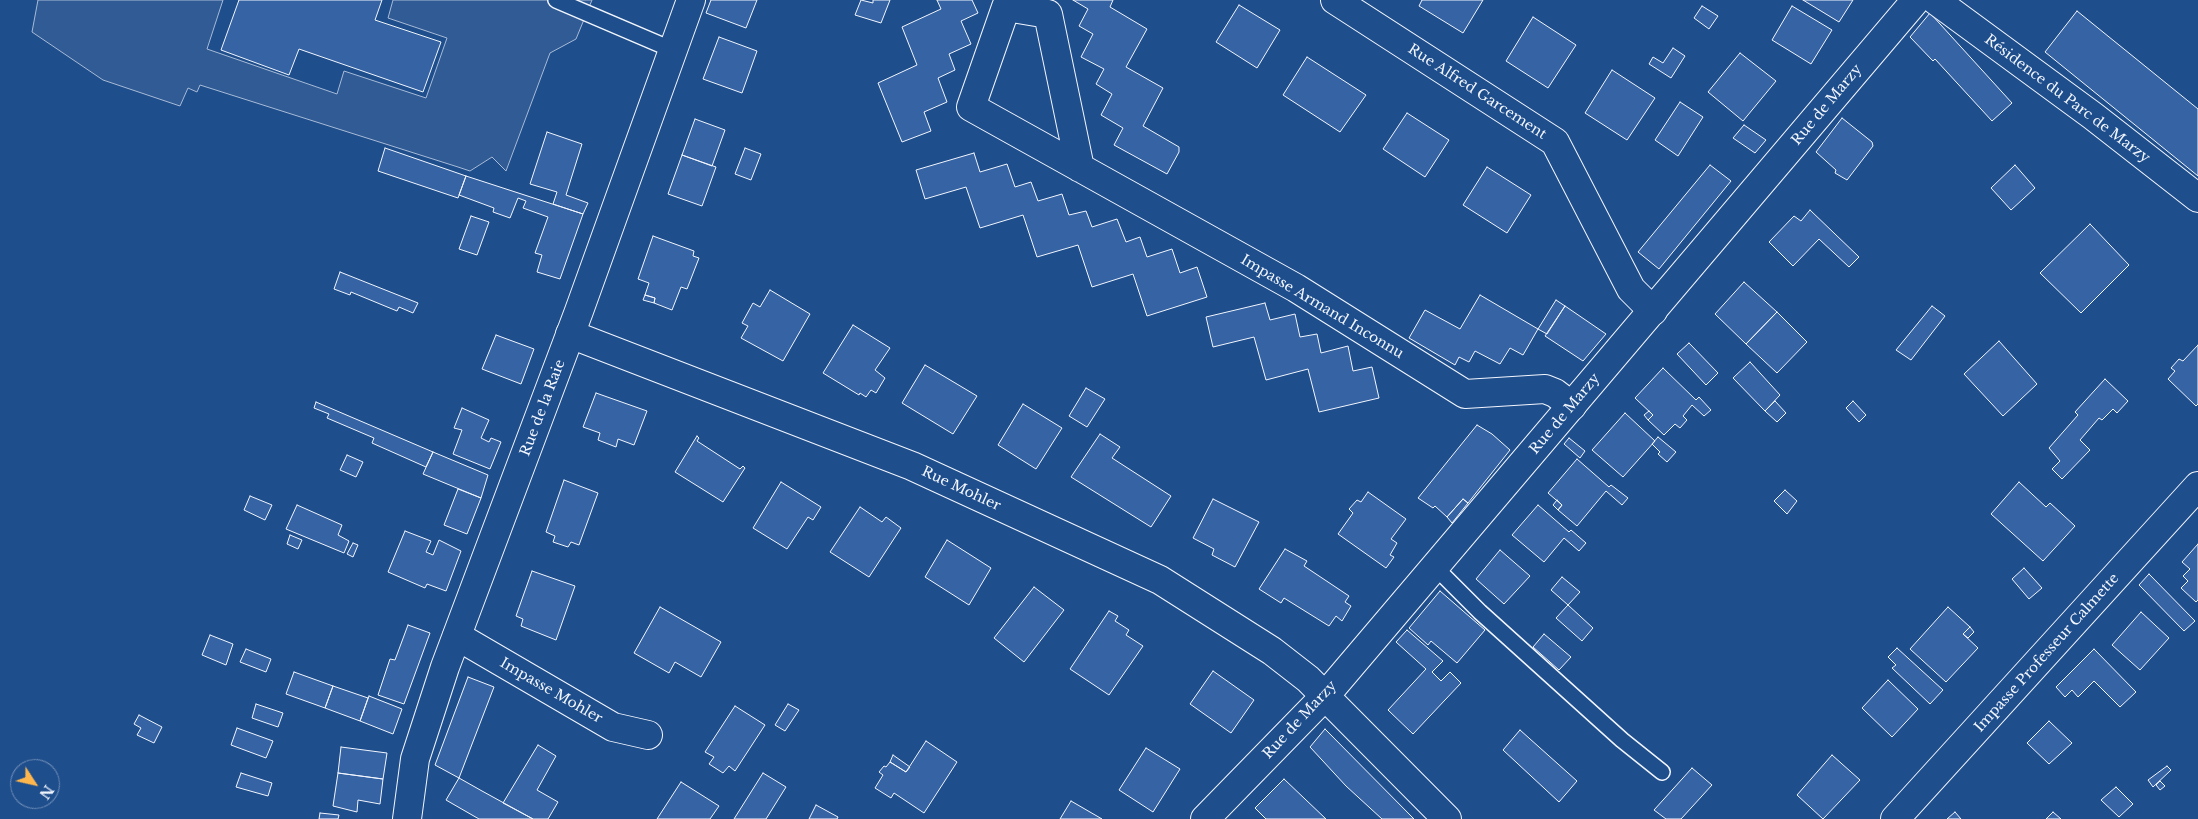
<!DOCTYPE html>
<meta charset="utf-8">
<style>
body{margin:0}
#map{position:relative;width:2198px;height:819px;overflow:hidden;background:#1f4e8c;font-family:"Libre Baskerville",serif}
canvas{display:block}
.north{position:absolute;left:10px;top:759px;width:50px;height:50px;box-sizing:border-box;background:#1f4e8c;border:1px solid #7391ba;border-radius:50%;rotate:125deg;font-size:14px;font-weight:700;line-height:20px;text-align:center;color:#f2f6ff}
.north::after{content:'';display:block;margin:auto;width:18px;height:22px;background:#ffb74d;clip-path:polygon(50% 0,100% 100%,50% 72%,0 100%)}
</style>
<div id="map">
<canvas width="2198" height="819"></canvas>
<div class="north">N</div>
</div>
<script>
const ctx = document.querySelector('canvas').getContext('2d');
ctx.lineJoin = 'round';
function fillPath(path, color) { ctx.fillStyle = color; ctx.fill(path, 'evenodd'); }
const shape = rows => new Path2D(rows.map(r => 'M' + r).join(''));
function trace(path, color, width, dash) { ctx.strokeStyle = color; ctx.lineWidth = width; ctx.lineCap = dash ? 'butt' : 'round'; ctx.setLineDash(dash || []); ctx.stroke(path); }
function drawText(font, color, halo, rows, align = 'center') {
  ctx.font = font + ' "Libre Baskerville",serif'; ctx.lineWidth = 4; ctx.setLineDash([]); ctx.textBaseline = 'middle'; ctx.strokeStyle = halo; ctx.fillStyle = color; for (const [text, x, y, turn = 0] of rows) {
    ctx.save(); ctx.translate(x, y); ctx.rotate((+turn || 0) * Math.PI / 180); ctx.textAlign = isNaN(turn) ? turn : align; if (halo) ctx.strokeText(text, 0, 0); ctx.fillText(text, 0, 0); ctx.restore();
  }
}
const parking = shape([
 [38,0,223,0,207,49,337,94,344,71,426,98,447,38,388,18,393,0,592,0,576,39,550,53,506,171,492,157,470,171,458,167,200,85,197,92,188,88,180,106,103,80,32,32,38,0]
]);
const building = shape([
 [239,0,382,0,375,20,441,42,423,92,299,49,289,75,221,50,239,0],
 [711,0,757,0,746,28,706,13,711,0],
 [861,0,873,3,873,0,890,0,881,23,855,15,861,0],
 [937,0,972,0,978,13,961,21,971,44,949,54,955,70,938,78,947,102,924,112,931,131,902,142,878,83,917,65,902,27,941,9,937,0],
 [1073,0,1113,0,1110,7,1147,29,1126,67,1163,88,1143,126,1179,147,1179,152,1167,174,1114,145,1123,128,1101,115,1112,94,1096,84,1104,69,1081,57,1093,34,1079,26,1088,9,1073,0],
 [1422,0,1483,0,1463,33,1419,6,1422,0],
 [1803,0,1853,0,1839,22,1803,0],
 [1239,5,1280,30,1257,68,1216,42,1239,5],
 [1702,6,1718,16,1709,29,1694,18,1702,6],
 [1792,6,1832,30,1811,64,1772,40,1792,6],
 [2077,11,2198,109,2198,176,2045,52,2077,11],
 [1930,13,2012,103,1992,121,1935,59,1933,61,1910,37,1930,13],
 [1533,17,1576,45,1548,88,1506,61,1533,17],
 [719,37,757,51,742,93,703,79,719,37],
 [1673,48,1685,56,1671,78,1649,64,1653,57,1663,63,1673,48],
 [1740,53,1776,81,1743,121,1708,92,1740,53],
 [1307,57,1366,95,1340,132,1283,95,1307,57],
 [1612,70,1655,98,1627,140,1585,113,1612,70],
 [1680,102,1703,117,1678,156,1655,140,1680,102],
 [1407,113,1449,140,1425,177,1383,149,1407,113],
 [1842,118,1872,142,1873,146,1847,180,1835,173,1836,170,1816,152,1842,118],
 [695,119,725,130,712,166,682,155,695,119],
 [1744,125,1766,140,1755,153,1733,138,1744,125],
 [547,132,582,144,566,195,588,203,583,214,553,204,557,192,530,184,547,132],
 [385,148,466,176,458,198,378,171,385,148],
 [745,148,761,154,751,180,735,174,745,148],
 [974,153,980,172,1007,164,1015,187,1031,182,1038,201,1062,194,1069,215,1086,211,1092,227,1117,219,1126,242,1140,237,1147,257,1172,249,1180,273,1197,267,1207,297,1147,316,1133,274,1092,287,1078,245,1037,257,1023,215,980,228,966,187,925,199,916,170,974,153],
 [682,155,716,167,702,206,668,194,682,155],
 [1710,165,1731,181,1659,269,1638,252,1710,165],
 [2015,165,2035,188,2011,210,1991,188,2015,165],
 [1487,167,1531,195,1507,233,1463,205,1487,167],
 [466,176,583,214,560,279,537,272,542,255,535,253,548,217,523,208,526,201,518,198,510,218,493,212,494,208,459,195,466,176],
 [1810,210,1859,257,1849,267,1819,239,1793,266,1769,242,1794,216,1801,221,1810,210],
 [471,216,489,222,477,255,459,249,471,216],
 [2090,224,2129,265,2081,313,2040,273,2090,224],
 [653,236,694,251,693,256,699,258,687,289,681,287,672,310,654,303,655,298,645,295,649,283,638,279,653,236],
 [340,272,418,303,413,313,399,307,397,311,351,292,350,295,334,289,340,272],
 [1744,282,1777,312,1746,344,1715,314,1744,282],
 [770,290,810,314,783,361,741,338,748,326,742,323,753,303,760,307,770,290],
 [645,295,655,298,654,303,643,300,645,295],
 [1480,295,1538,329,1523,355,1510,348,1500,364,1475,351,1469,362,1459,357,1455,365,1409,338,1425,310,1460,329,1480,295],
 [1556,300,1565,306,1547,334,1538,329,1556,300],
 [1265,303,1270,320,1295,314,1300,337,1317,334,1321,353,1348,346,1353,371,1372,367,1379,398,1319,412,1308,369,1266,380,1254,337,1213,347,1206,317,1265,303],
 [1565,306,1606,334,1583,361,1545,336,1565,306],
 [1932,306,1945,316,1911,360,1896,350,1932,306],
 [1777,312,1807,342,1777,373,1746,344,1777,312],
 [853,325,890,348,875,370,885,378,876,393,871,390,866,397,860,393,859,395,823,373,853,325],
 [496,335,534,349,521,384,482,369,496,335],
 [1999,341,2037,384,2003,416,1964,374,1999,341],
 [1689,343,1718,373,1706,385,1677,354,1689,343],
 [2198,345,2198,404,2196,406,2168,379,2175,371,2171,368,2179,359,2183,361,2198,345],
 [1750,362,1780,395,1765,411,1733,378,1750,362],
 [925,365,977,396,953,434,902,403,925,365],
 [1663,368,1696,400,1699,397,1711,410,1704,416,1692,405,1683,416,1687,420,1680,428,1675,424,1664,435,1648,420,1653,415,1635,398,1663,368],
 [2105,379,2128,401,2117,413,2113,409,2102,420,2099,418,2080,440,2090,450,2062,479,2052,469,2060,461,2049,448,2078,415,2075,412,2105,379],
 [1086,388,1105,399,1087,427,1069,416,1086,388],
 [596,393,647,411,634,445,618,439,616,447,598,440,600,433,583,427,596,393],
 [1775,401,1786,413,1777,422,1765,411,1775,401],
 [1853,401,1866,415,1859,422,1846,408,1853,401],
 [316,402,433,452,426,467,372,443,374,438,327,418,329,414,314,408,316,402],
 [1023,404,1062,428,1036,469,998,445,1023,404],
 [462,408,489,420,481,438,489,442,491,438,501,442,490,469,453,454,462,430,454,428,462,408],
 [1649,411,1653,415,1648,420,1644,415,1649,411],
 [1625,413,1655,441,1623,477,1592,450,1625,413],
 [1477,425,1492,434,1510,450,1468,503,1463,499,1447,517,1435,506,1433,508,1418,498,1477,425],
 [1100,434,1120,447,1112,458,1171,496,1151,527,1071,477,1100,434],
 [697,436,699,438,697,441,740,469,743,466,745,468,723,502,675,472,697,436],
 [1658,437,1676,452,1667,462,1658,454,1660,452,1652,444,1658,437],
 [1569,438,1585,451,1580,458,1564,444,1569,438],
 [433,452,488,475,481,498,423,474,433,452],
 [347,455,363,462,356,477,340,470,347,455],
 [1577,459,1609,487,1611,485,1628,498,1622,505,1606,491,1577,526,1558,510,1562,505,1548,493,1577,459],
 [564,480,598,493,579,545,571,542,568,547,553,542,555,536,546,532,564,480],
 [781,482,821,507,813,520,808,517,787,549,753,528,781,482],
 [2019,482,2046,507,2050,503,2075,526,2043,561,1991,514,2019,482],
 [458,489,481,498,467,534,444,525,458,489],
 [1785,490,1797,501,1787,514,1774,501,1785,490],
 [1368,492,1406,519,1391,539,1397,543,1390,555,1394,557,1386,568,1338,534,1353,513,1349,509,1357,500,1361,502,1368,492],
 [250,496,272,505,265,520,244,510,250,496],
 [1213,499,1259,522,1235,567,1212,555,1214,549,1193,538,1213,499],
 [1463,499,1468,503,1452,523,1447,517,1463,499],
 [1557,500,1562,505,1558,510,1553,505,1557,500],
 [297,505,342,525,338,535,349,541,344,553,286,529,297,505],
 [1538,505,1569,532,1571,530,1586,543,1579,551,1564,538,1544,562,1512,535,1538,505],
 [860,507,882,522,886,517,901,528,869,577,830,552,860,507],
 [405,531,431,541,426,552,433,555,439,540,461,551,446,591,427,584,425,588,388,572,405,531],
 [290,535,302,540,298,549,287,544,290,535],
 [947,540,991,568,969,605,925,577,947,540],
 [353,543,358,545,353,557,347,554,353,543],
 [2198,544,2198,600,2196,602,2181,588,2188,581,2183,576,2190,569,2182,562,2198,544],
 [1285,549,1307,561,1304,566,1349,596,1345,602,1351,606,1342,621,1336,616,1329,626,1284,598,1281,603,1259,589,1285,549],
 [1500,550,1530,576,1504,604,1476,579,1500,550],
 [2024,568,2042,588,2029,599,2012,579,2024,568],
 [532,571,575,586,556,640,521,626,523,619,516,616,532,571],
 [2149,574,2195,621,2184,631,2139,585,2149,574],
 [1562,577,1580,592,1568,605,1551,590,1562,577],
 [1034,587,1064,610,1024,662,994,638,1034,587],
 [1440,591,1485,630,1457,663,1431,641,1428,645,1409,628,1440,591],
 [1568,605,1593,628,1582,641,1556,618,1568,605],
 [660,607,721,642,701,677,675,662,669,673,634,653,660,607],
 [1948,607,1970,627,1963,634,1978,648,1946,682,1910,649,1948,607],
 [1109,611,1118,616,1115,621,1129,630,1126,635,1143,646,1109,695,1070,669,1109,611],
 [2141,612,2169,638,2140,670,2112,645,2141,612],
 [408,625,430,633,404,704,378,695,390,659,395,660,408,625],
 [1970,627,1974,632,1968,638,1963,634,1970,627],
 [1407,630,1443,661,1432,672,1441,681,1450,672,1461,683,1413,734,1388,710,1426,669,1396,642,1407,630],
 [1544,634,1571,657,1559,670,1533,647,1544,634],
 [210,635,233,644,226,665,202,655,210,635],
 [1897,648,1943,690,1930,704,1892,668,1896,665,1888,657,1897,648],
 [246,649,271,659,266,672,240,662,246,649],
 [2094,649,2136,692,2120,707,2094,681,2078,697,2072,690,2065,697,2056,687,2094,649],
 [1213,671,1254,700,1231,733,1190,704,1213,671],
 [294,672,333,686,325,708,286,694,294,672],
 [468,677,494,687,459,778,435,765,468,677],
 [1888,680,1918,709,1892,737,1862,708,1888,680],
 [333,686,368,698,360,721,325,708,333,686],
 [369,696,402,709,393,734,360,721,369,696],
 [256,704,283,713,278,727,252,718,256,704],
 [788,704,799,710,785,731,775,725,788,704],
 [735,706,765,725,735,771,729,766,723,773,709,764,714,757,705,752,735,706],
 [139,715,162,727,154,743,137,735,141,728,134,724,139,715],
 [2049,721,2072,743,2049,764,2027,743,2049,721],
 [237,728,273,741,266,758,231,745,237,728],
 [1325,729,1414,819,1382,819,1346,786,1310,747,1325,729],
 [1520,730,1577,781,1559,802,1503,750,1520,730],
 [926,741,957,762,924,813,894,793,891,798,875,788,883,775,879,772,884,766,886,767,890,762,906,772,926,741],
 [538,745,556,756,537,790,558,802,548,819,533,819,503,803,538,745],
 [341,747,387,753,383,779,338,773,341,747],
 [1146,748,1180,769,1153,812,1119,790,1146,748],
 [893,755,910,767,906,772,890,762,893,755],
 [1832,755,1860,780,1823,819,1797,795,1832,755],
 [2167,766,2171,770,2153,787,2148,780,2167,766],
 [1692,768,1712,785,1681,819,1666,819,1654,810,1692,768],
 [241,773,272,783,268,796,236,787,241,773],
 [338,773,383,779,380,804,358,800,357,812,333,806,338,773],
 [763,773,786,787,766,819,734,819,763,773],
 [459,778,482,791,533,819,479,819,446,800,459,778],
 [1284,779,1326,819,1266,819,1255,808,1284,779],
 [2160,781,2165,786,2160,790,2156,785,2160,781],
 [681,782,719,806,710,819,657,819,681,782],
 [2116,787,2133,804,2119,817,2101,800,2116,787],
 [1071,801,1102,819,1060,819,1071,801],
 [816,805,838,817,837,819,809,819,816,805],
 [1955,812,1961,819,1947,819,1955,812],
 [2053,812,2061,819,2046,819,2053,812],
 [320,813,339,815,338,819,319,819,320,813]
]);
const lane = shape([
 [556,0,673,50],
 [1435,567,1480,612,1622,740,1662,772]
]);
const street = shape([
 [1335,0,1555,142,1631,289,1653,311],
 [1935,0,2093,116,2198,198],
 [1080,168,1048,14,1006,7,971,107,1296,288,1465,394,1545,389,1555,393,1572,406],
 [570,334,912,466,1160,580,1272,651,1308,679,1447,819],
 [457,636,613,727,648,735],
 [1895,819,2198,486]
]);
const secondary = shape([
 [407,819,415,759,445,667,579,311,691,0],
 [1205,819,1325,696,1916,0]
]);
const streetNames = [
 ["Rue Alfred Garcement",1477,92,33],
 ["Résidence du Parc de Marzy",2067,99,37],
 ["Rue de Marzy",1827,105,-50],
 ["Impasse Armand Inconnu",1322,307,31],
 ["Rue de la Raie",543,408,-69],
 ["Rue de Marzy",1565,414,-50],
 ["Rue Mohler",961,489,25],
 ["Impasse Professeur Calmette",2047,653,-48],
 ["Impasse Mohler",551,691,30],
 ["Rue de Marzy",1300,720,-47]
];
fillPath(parking, '#305b95');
trace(parking, '#a8bbd7', 1);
fillPath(building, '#3563a3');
trace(building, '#f2f6ff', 1);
trace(lane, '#f2f6ff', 18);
trace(street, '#f2f6ff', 30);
trace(secondary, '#f2f6ff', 30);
trace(lane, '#1f4e8c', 15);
trace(street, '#1f4e8c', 28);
trace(secondary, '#1f4e8c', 28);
drawText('14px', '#f2f6ff', '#1f4e8c', streetNames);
</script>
